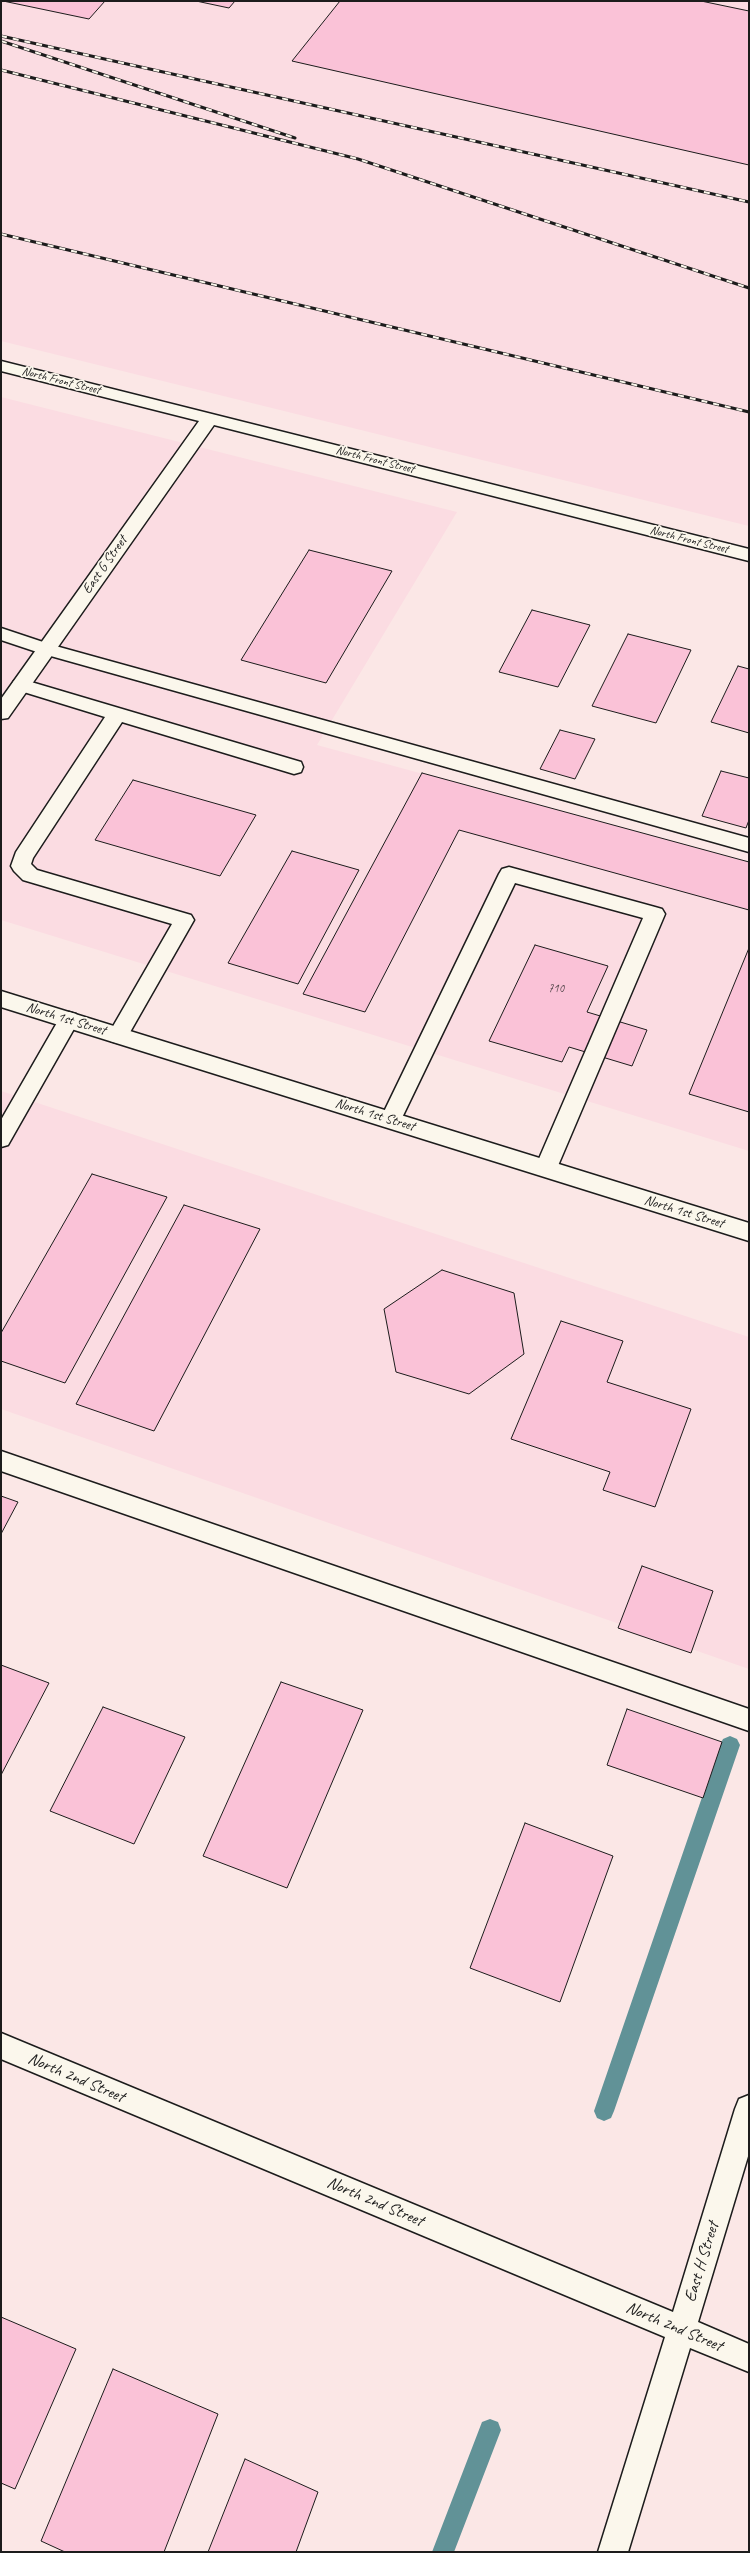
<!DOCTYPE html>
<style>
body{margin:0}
#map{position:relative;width:750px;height:2553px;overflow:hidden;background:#fbe7e6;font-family:Caveat,sans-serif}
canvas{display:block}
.frame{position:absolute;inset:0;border:2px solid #1c1c1c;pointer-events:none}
</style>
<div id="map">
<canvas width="750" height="2553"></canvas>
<div class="frame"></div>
</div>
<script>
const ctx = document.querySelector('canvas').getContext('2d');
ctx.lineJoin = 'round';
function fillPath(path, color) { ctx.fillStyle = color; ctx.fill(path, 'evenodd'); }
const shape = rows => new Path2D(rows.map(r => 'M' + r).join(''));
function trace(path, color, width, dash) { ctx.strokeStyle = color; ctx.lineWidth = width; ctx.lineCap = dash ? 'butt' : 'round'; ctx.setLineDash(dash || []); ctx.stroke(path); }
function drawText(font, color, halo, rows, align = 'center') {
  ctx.font = font + ' Caveat,sans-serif'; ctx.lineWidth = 3.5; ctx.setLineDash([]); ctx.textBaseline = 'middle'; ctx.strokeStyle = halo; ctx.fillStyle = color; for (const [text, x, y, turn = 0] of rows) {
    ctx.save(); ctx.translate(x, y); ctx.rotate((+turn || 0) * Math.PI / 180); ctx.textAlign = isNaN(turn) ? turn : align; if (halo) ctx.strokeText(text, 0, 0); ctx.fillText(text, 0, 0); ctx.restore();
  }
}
const built = shape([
 [1,1,749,1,749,526,1,341],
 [1,397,457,512,317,745,749,863,749,1151,1,920],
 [1,1091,749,1337,749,1669,1,1409]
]);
const stream = shape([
 [730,1736,737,1739,740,1745,614,2111,611,2118,604,2121,597,2118,594,2111,720,1745,723,1739,730,1736],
 [490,2419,498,2422,501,2430,454,2552,432,2552,482,2422,490,2419]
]);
const building = shape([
 [3,1,105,1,89,19,3,1],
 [196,1,235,1,229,8,196,1],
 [340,1,701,1,749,11,749,165,292,61,340,1],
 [309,550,392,571,326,683,241,660,309,550],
 [532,610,590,625,558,687,499,672,532,610],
 [628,634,691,650,656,723,592,706,628,634],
 [738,666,749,669,749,733,711,722,738,666],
 [560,730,595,739,575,779,540,769,560,730],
 [721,771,749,778,749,820,746,828,702,816,721,771],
 [422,773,749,862,749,910,459,830,365,1012,303,994,422,773],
 [133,780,256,815,220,876,95,840,133,780],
 [292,851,359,870,298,984,228,963,292,851],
 [535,945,608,966,587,1012,647,1030,632,1066,569,1047,562,1062,489,1041,535,945],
 [749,948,749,1112,689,1094,749,948],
 [92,1174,167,1197,65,1383,1,1361,1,1333,92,1174],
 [184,1205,260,1229,154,1431,76,1404,184,1205],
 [442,1270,514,1293,524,1354,469,1394,396,1372,384,1309,442,1270],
 [561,1321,623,1341,607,1382,691,1409,655,1507,603,1490,610,1472,511,1439,561,1321],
 [1,1496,18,1502,1,1534,1,1496],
 [642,1566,713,1591,691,1653,618,1628,642,1566],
 [1,1665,49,1683,1,1775,1,1665],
 [281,1682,363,1710,287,1888,203,1856,281,1682],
 [103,1707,185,1737,134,1844,50,1811,103,1707],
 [627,1709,722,1742,703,1798,607,1765,627,1709],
 [525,1823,613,1856,560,2002,470,1968,525,1823],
 [1,2317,76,2349,15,2489,1,2483,1,2317],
 [113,2369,218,2414,164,2552,65,2552,41,2541,113,2369],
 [245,2459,318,2492,296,2552,208,2552,245,2459]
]);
const lane = shape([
 [1,628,52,645,749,838,749,852,40,653,1,640,1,628],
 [21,679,301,762,303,767,301,772,294,774,122,722,33,858,31,864,37,870,191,915,194,920,125,1041,118,1043,111,1041,108,1035,172,924,23,880,14,871,11,866,16,852,105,717,14,689,12,685,14,681,21,679],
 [509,867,655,907,662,909,665,914,557,1168,554,1174,546,1176,538,1174,535,1168,643,918,515,883,398,1126,391,1128,384,1126,380,1120,499,874,502,869,509,867],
 [69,1012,76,1014,79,1020,8,1145,1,1147,1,1120,62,1014,69,1012],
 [1,1451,749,1709,749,1731,1,1471,1,1451]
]);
const street = shape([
 [1,361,749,549,749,561,214,425,8,718,1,719,1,699,199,421,1,371,1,361],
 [1,2033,673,2312,735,2109,739,2099,749,2095,749,2153,698,2322,749,2344,749,2372,690,2348,628,2552,598,2552,665,2337,1,2059,1,2033]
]);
const secondary = shape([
 [1,991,749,1223,749,1241,1,1007,1,991]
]);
const rail = shape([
 [1,36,749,202],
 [1,41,295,138],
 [1,70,358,159,749,288],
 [1,234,749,412]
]);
const farStreetnames = [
 ["North Front Street",61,381,14],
 ["North Front Street",375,460,14],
 ["North Front Street",689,540,14]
];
const numberNames = [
 ["710",556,989]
];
const streetNames = [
 ["East G Street",105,565,-55],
 ["North 1st Street",66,1019,17],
 ["North 1st Street",375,1115,17],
 ["North 1st Street",684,1212,17]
];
const nearStreetnames = [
 ["North 2nd Street",76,2078,23],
 ["North 2nd Street",375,2202,23],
 ["East H Street",702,2262,-73],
 ["North 2nd Street",674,2327,23]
];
fillPath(built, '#fbdce2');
fillPath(stream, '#619297');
fillPath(building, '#fac2d7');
trace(building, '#1c1c1c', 1);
trace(lane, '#1c1c1c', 3);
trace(street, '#1c1c1c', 3);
trace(secondary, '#1c1c1c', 3);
fillPath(lane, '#fbf7ec');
fillPath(street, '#fbf7ec');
fillPath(secondary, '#fbf7ec');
trace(rail, '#1c1c1c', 3);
trace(rail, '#fbf7ec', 2, [6]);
drawText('12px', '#1c1c1c', '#fbf7ec', farStreetnames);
drawText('12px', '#54464b', null, numberNames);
drawText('14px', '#1c1c1c', '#fbf7ec', streetNames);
drawText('17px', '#1c1c1c', '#fbf7ec', nearStreetnames);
</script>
